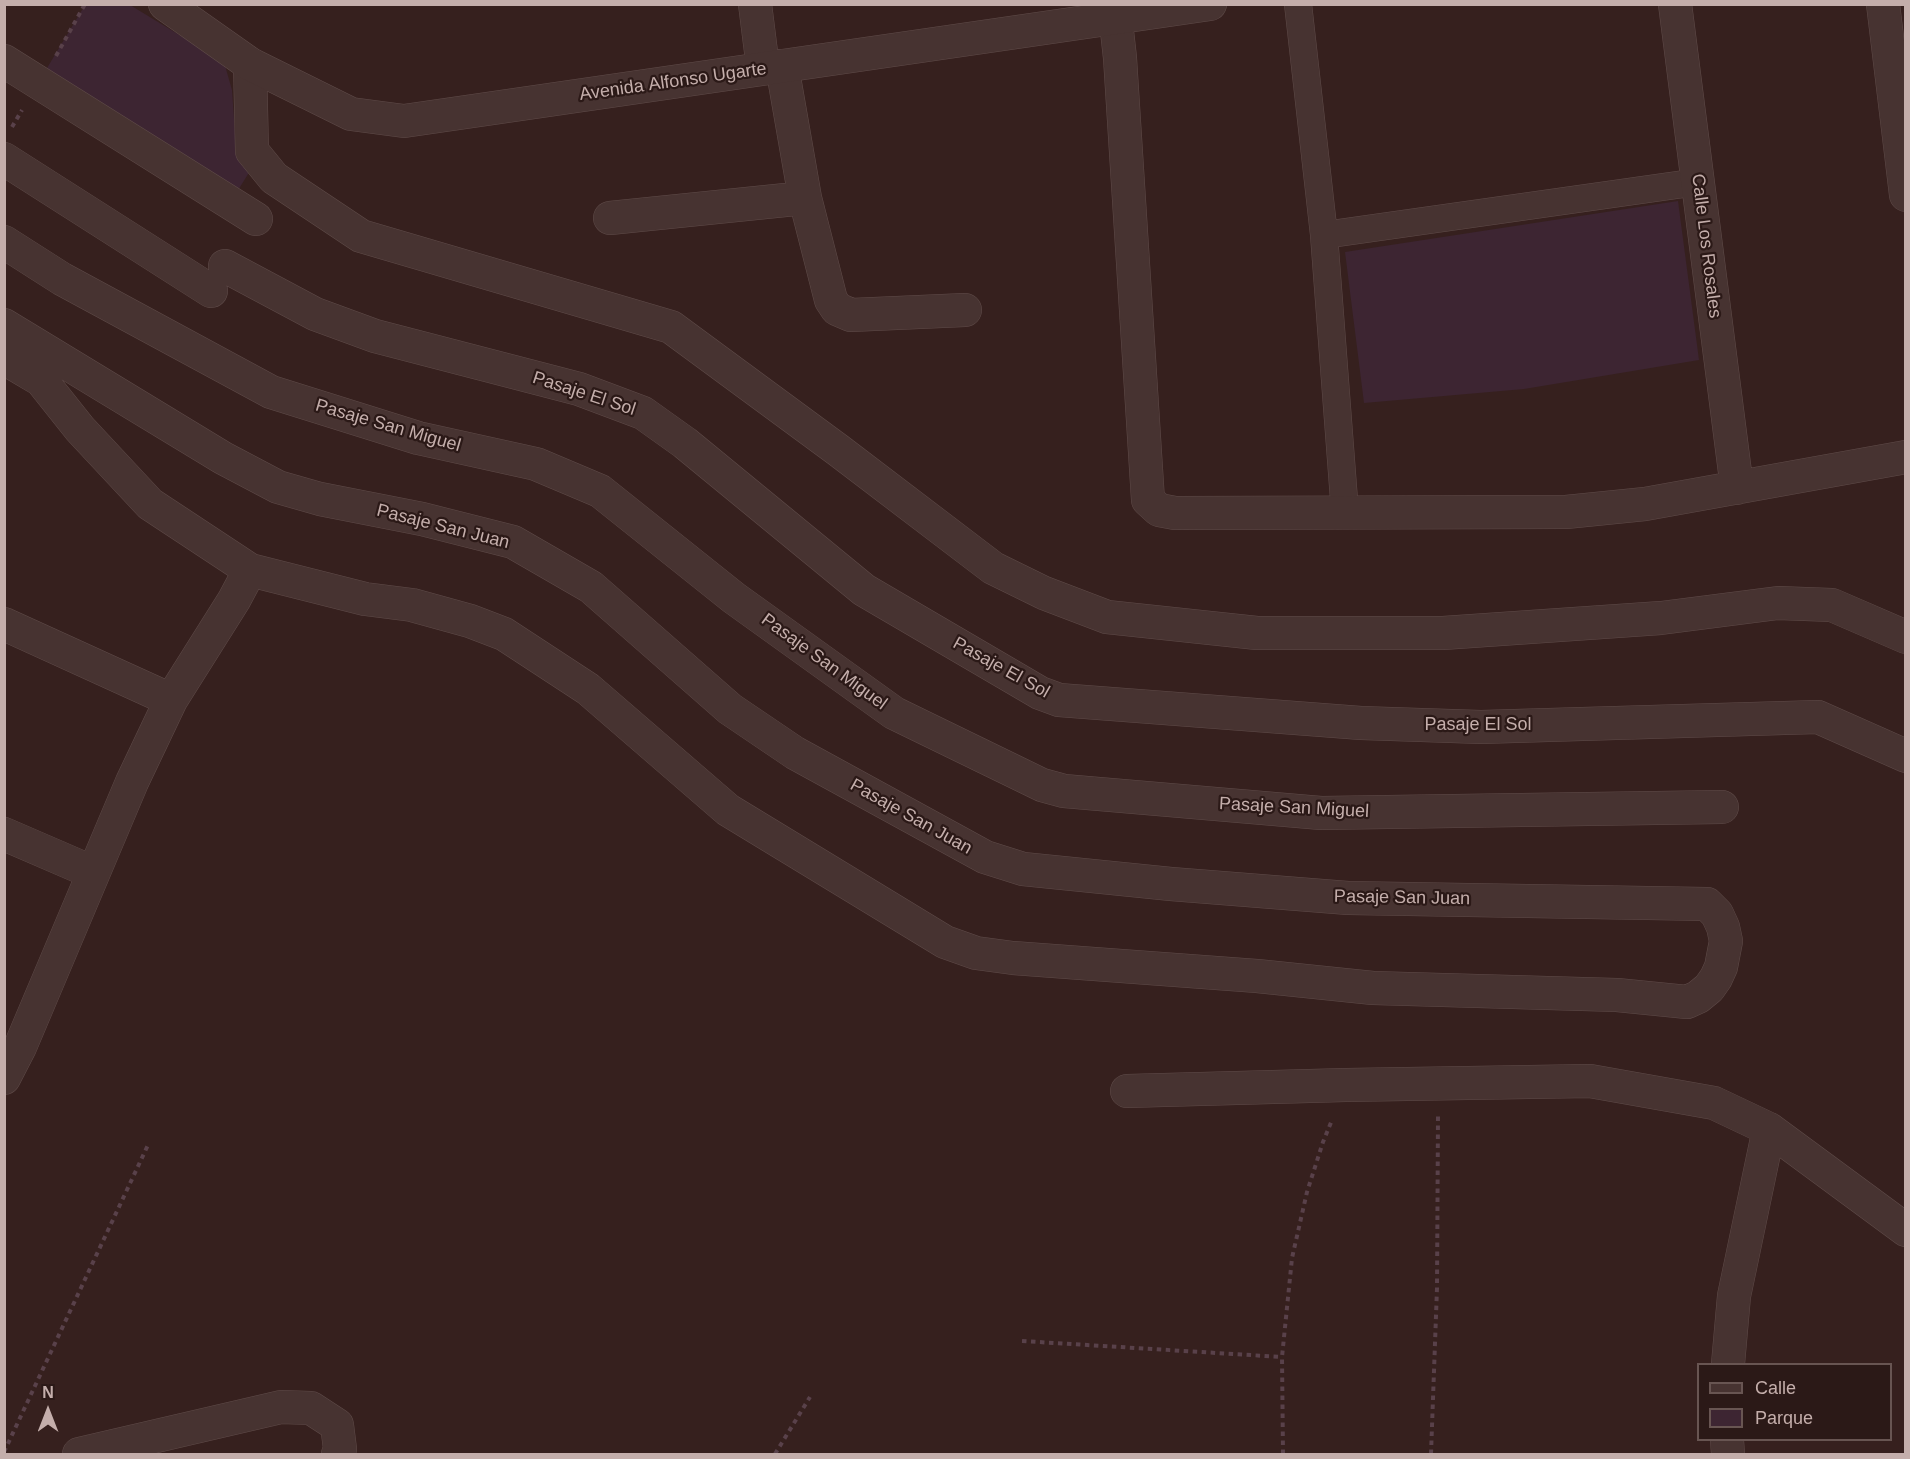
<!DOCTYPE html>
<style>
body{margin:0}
#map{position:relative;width:1910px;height:1459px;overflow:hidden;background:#36201e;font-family:Helvetica,sans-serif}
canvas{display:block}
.frame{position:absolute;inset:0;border:6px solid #c4aeab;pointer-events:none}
.legend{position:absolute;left:1697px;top:1363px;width:195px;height:78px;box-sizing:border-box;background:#2b1917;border:2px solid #685552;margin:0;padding:8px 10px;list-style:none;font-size:18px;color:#c4aeab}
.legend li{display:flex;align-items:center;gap:12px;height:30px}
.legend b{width:30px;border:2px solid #685552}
.north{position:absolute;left:18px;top:1381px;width:60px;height:60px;-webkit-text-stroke:4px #2b1917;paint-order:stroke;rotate:0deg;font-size:16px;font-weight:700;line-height:24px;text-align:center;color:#c4aeab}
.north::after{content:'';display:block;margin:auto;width:21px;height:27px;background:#c4aeab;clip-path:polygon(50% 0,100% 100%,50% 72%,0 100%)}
</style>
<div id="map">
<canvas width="1910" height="1459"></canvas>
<div class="frame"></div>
<ul class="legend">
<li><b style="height:8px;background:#473331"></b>Calle</li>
<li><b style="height:16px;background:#3d2532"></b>Parque</li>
</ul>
<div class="north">N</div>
</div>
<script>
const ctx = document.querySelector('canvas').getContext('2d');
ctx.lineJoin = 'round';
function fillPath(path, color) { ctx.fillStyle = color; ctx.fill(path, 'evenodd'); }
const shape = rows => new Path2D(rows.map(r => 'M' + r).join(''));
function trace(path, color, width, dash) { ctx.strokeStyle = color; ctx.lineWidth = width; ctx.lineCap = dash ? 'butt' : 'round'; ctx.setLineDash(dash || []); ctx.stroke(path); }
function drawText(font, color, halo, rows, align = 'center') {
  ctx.font = font + ' Helvetica,sans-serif'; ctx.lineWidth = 4.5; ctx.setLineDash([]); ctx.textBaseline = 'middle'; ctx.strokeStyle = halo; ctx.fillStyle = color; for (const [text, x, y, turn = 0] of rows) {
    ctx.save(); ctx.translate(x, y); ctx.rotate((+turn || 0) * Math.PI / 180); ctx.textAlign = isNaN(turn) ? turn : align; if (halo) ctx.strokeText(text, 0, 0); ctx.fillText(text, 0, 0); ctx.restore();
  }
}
const green = shape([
 [85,5,130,5,224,62,232,90,236,147,250,171,235,195,44,73],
 [1678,201,1699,360,1524,389,1364,403,1345,252]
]);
const path = shape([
 [56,56,85,4],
 [12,127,22,110],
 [1022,1341,1282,1357],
 [4,1452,148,1145],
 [775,1454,810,1397],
 [1283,1454,1282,1357,1292,1258,1307,1192,1323,1142,1332,1120],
 [1431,1454,1437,1288,1438,1116]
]);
const pedestrian = shape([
 [1298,4,1324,235,1345,513],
 [1324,235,1698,182]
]);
const minor = shape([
 [755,4,763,68],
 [1114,4,1120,58,1148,500,1159,510,1175,513,1566,512,1645,504,1906,457],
 [1675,4,1737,488],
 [1883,4,1906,195],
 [4,61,256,219],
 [250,64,252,151,274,178,361,236,671,327,838,450,993,568,1044,593,1107,617,1257,633,1443,633,1661,618,1778,603,1832,605,1906,637],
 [782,66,805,198,831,300,837,309,851,315,965,310],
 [4,159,211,291],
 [610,218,805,198],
 [4,242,62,279,271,392,418,438,536,464,600,491,734,598,894,713,1042,785,1064,791,1321,813,1722,807],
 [225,266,315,314,375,336,579,389,643,413,685,443,864,590,1040,693,1059,700,1361,723,1481,727,1818,717,1906,756],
 [4,325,223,458,278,487,320,499,422,519,513,542,591,587,730,709,795,753,985,857,1023,869,1171,884,1348,898,1707,904,1717,914,1723,927,1726,941,1721,967,1716,978,1709,988,1698,997,1687,1002,1617,995,1373,988,1257,976,1013,958,976,953,945,942,728,810,588,689,504,634,470,621,412,605,365,599,250,570,150,504,80,429,41,380,4,358],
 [4,624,171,700],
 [4,834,92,872],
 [4,1078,20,1047,132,782,171,700,234,600,250,570],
 [1127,1091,1346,1085,1590,1081,1714,1103,1769,1129,1906,1230],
 [1728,1364,1734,1296,1769,1129],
 [1727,1440,1728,1454],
 [79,1454,281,1407,311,1408,337,1425,340,1449,338,1454]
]);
const tertiary = shape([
 [165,4,250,64,351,114,404,121,1210,4]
]);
const streetNames = [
 ["Avenida Alfonso Ugarte",673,82,-8],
 ["Calle Los Rosales",1706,246,83],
 ["Pasaje El Sol",584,394,18],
 ["Pasaje San Miguel",388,426,16],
 ["Pasaje San Juan",443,527,14],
 ["Pasaje San Miguel",824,662,36],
 ["Pasaje El Sol",1001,668,29],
 ["Pasaje El Sol",1478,725],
 ["Pasaje San Miguel",1294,808,3],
 ["Pasaje San Juan",911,817,29],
 ["Pasaje San Juan",1402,898,1]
];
fillPath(green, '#3d2532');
trace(pedestrian, '#5f4b49', 28);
trace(minor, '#5f4b49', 34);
trace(tertiary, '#5f4b49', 34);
trace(path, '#59414a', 4, [4.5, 4.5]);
trace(pedestrian, '#473331', 27);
trace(minor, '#473331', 33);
trace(tertiary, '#473331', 33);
drawText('18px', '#c4aeab', '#2b1917', streetNames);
</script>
